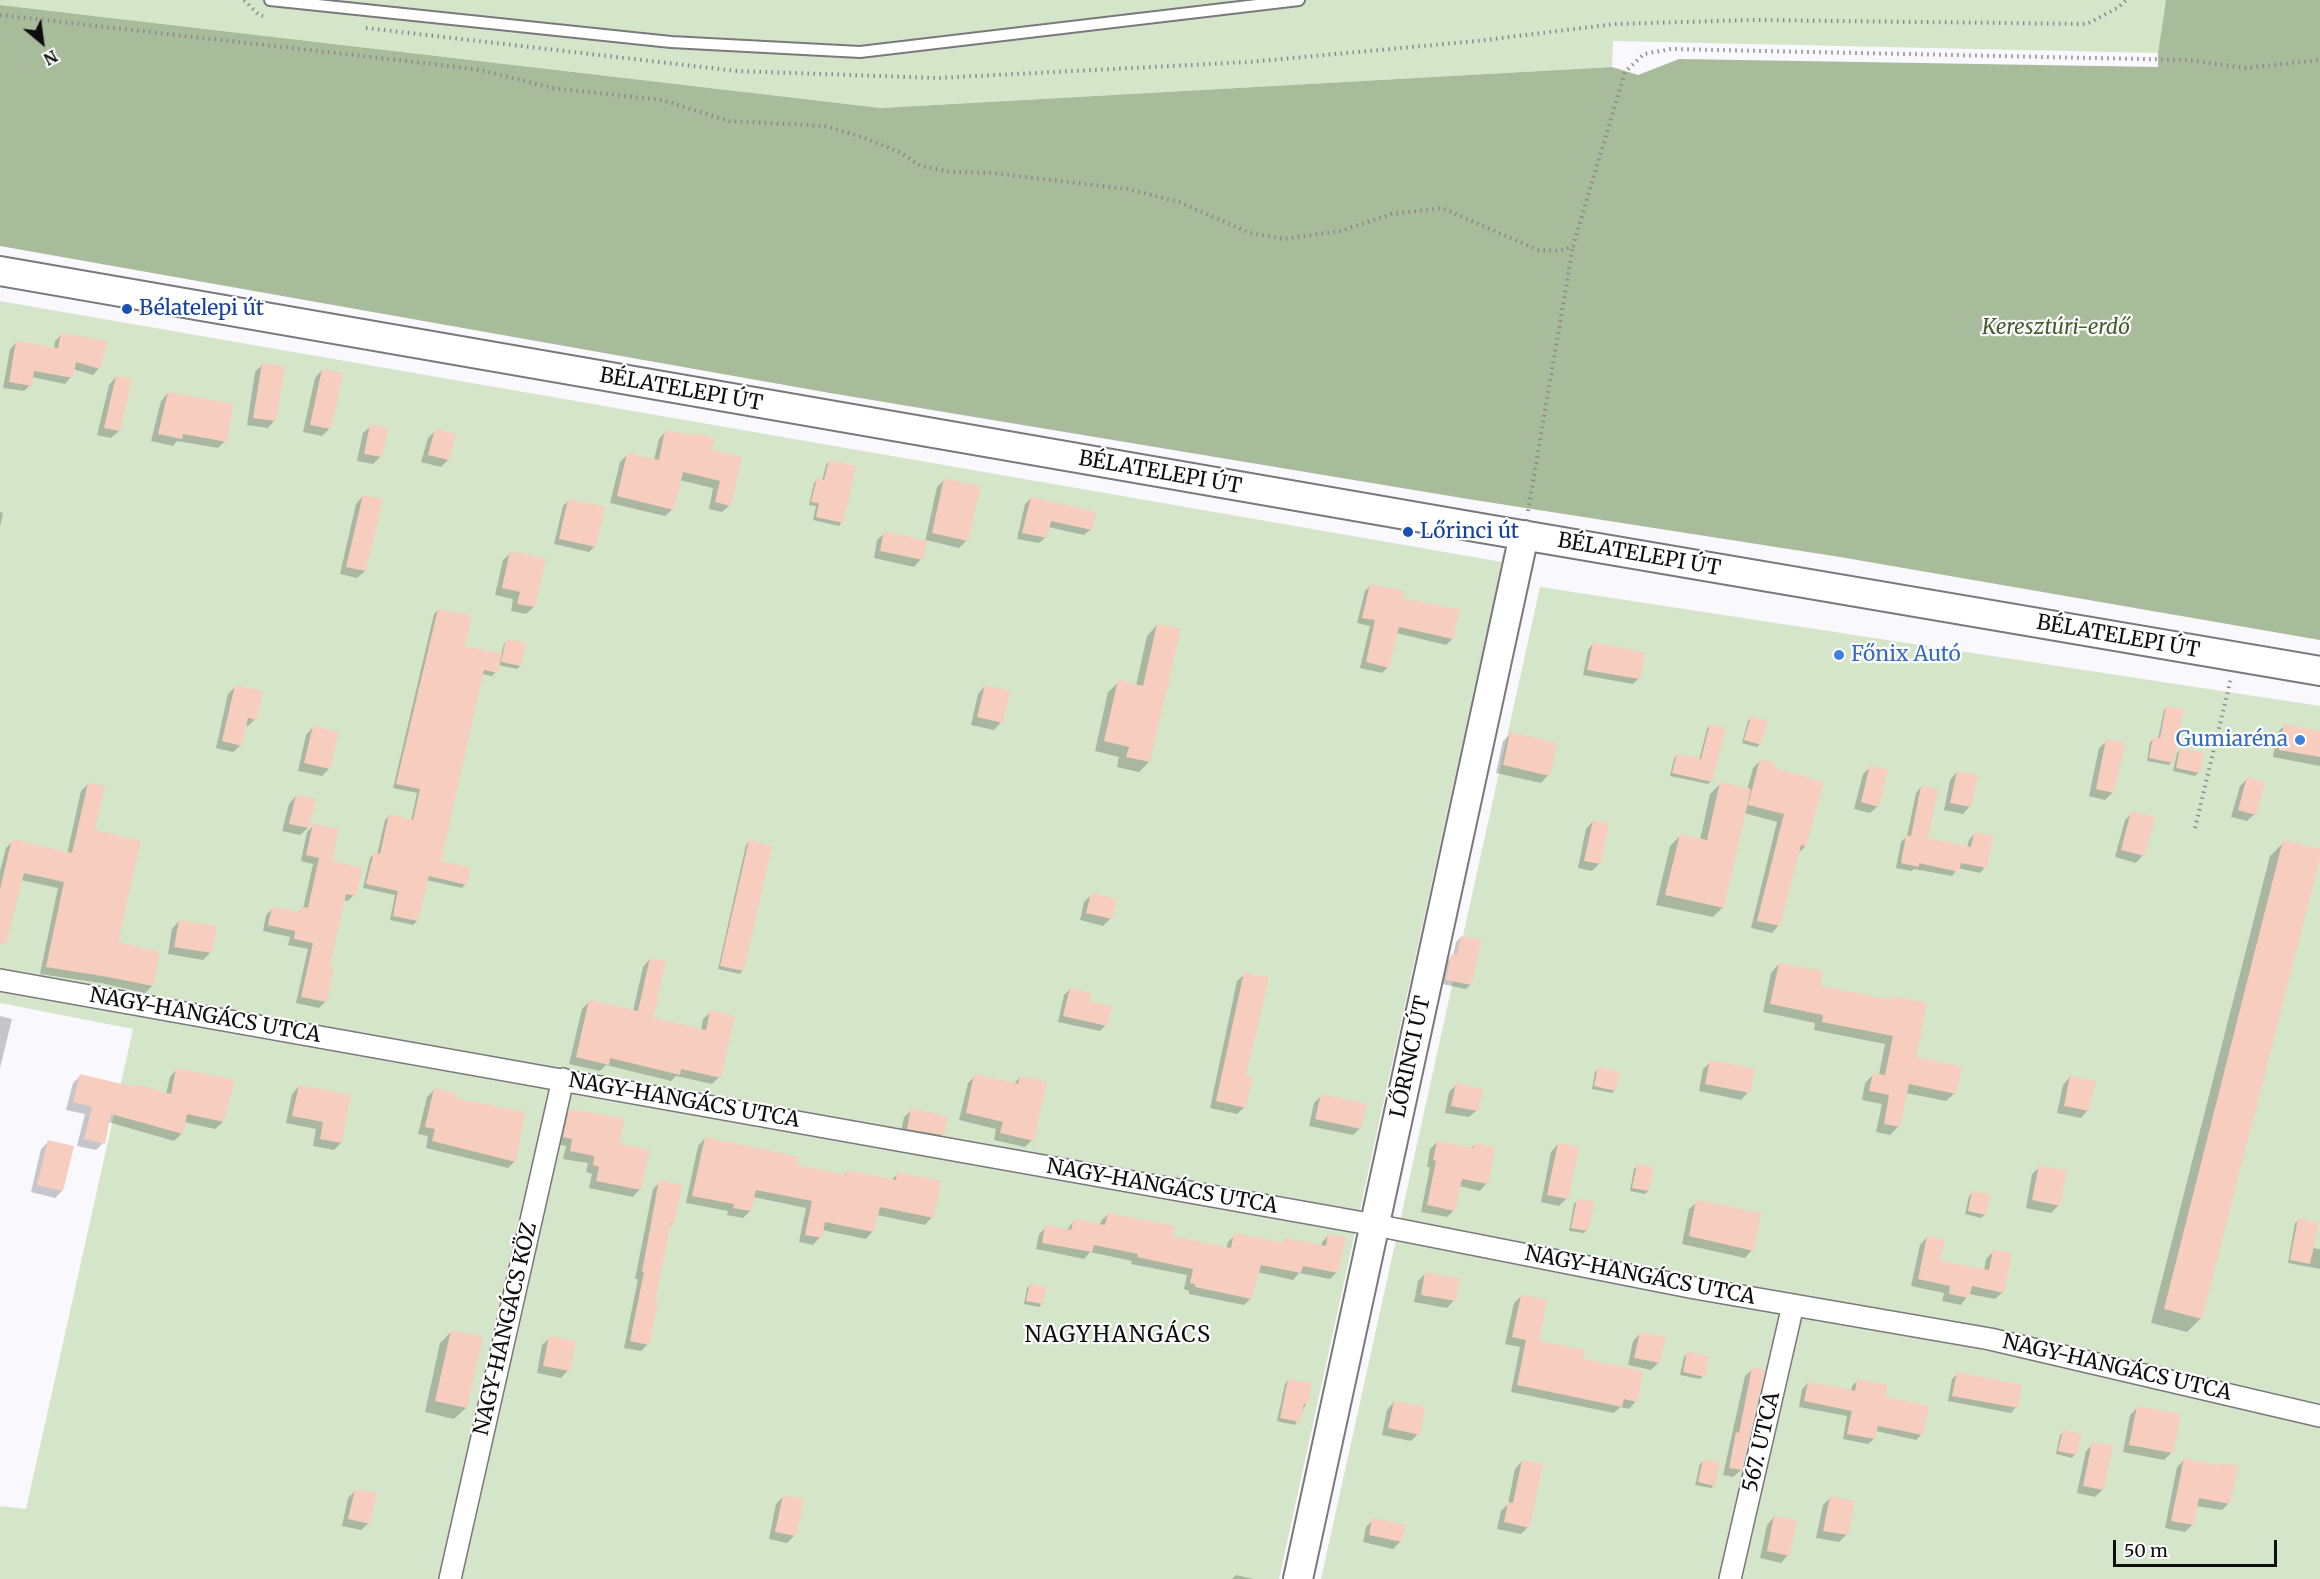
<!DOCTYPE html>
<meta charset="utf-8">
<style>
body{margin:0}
#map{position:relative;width:2320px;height:1579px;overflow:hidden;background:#f8f8fd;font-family:Merriweather,serif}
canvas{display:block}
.north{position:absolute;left:12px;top:12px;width:60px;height:60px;-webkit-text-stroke:4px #fff;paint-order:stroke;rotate:151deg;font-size:16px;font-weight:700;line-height:24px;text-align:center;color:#0e0e0f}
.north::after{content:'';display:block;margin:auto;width:21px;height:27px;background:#0e0e0f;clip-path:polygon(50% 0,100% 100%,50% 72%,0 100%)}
.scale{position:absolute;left:2113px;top:1540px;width:164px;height:27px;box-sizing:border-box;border:3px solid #0e0e0f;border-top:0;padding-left:8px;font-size:18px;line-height:21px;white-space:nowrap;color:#0e0e0f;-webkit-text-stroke:4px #fff;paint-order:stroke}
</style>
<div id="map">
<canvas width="2320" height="1579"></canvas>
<div class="north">N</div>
<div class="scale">50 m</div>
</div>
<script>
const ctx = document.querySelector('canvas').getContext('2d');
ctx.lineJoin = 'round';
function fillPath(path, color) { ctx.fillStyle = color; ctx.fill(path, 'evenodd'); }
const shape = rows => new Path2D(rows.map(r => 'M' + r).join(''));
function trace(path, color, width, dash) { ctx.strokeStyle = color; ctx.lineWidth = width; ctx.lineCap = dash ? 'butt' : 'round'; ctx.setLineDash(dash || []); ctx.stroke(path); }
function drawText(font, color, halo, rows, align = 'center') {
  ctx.font = font + ' Merriweather,serif'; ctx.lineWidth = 4.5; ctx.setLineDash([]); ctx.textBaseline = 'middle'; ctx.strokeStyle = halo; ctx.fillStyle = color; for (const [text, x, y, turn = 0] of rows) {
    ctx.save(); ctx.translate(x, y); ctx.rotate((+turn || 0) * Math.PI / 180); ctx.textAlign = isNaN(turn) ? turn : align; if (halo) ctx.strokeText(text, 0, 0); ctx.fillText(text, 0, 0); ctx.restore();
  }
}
const green = shape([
 [0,0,2166,0,2158,53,1613,41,1612,67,881,108,0,5],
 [0,301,1502,562,1279,1579,0,1579,0,1506,26,1509,133,1029,0,1003],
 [1540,587,2320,706,2320,1579,1321,1579]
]);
const forest = shape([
 [2166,0,2320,0,2320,640,1840,557,1468,499,830,393,0,246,0,5,881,108,1612,67,1638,75,1679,59,2158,67,2158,53]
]);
const shadow = shape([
 [62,334,99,368,93,375,73,369,71,377,65,384,32,377,30,385,24,391,3,388,10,349,17,342,54,349,55,341],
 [263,364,275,420,268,428,247,425,255,372],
 [322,370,329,429,322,436,303,432,315,378],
 [116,377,119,431,111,438,97,435,109,385],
 [168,393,225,441,218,448,177,441,173,446,151,441,161,401],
 [371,426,380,457,373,464,357,461,363,433],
 [435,431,448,460,441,467,421,462,428,438],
 [666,431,693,437,695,435,711,451,730,505,722,512,709,509,713,488,679,480,673,509,665,516,610,503,620,462,627,455,654,460,659,439],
 [829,461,842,522,839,526,813,520,816,506,809,505,814,483,817,480,822,481,826,465],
 [944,480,967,540,959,548,926,540,921,559,914,567,874,558,877,540,885,533,925,542,937,487],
 [363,496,365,571,357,578,340,574,356,504],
 [1031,498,1091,529,1084,535,1048,527,1046,537,1039,543,1017,539,1025,504],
 [569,500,595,546,589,552,554,544,563,506],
 [0,512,3,513,0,527],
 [511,553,534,607,526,614,511,611,513,599,495,595,503,560],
 [1371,585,1401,599,1452,639,1446,645,1396,633,1388,667,1382,673,1360,668,1370,626,1357,623,1365,591],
 [438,610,463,647,501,655,504,644,507,641,520,666,517,669,498,665,496,672,492,676,481,674,439,862,466,884,462,888,426,880,417,921,413,925,390,920,395,895,363,888,370,858,374,854,377,855,385,820,389,816,411,821,417,793,393,788,434,614],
 [1157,625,1149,762,1139,772,1117,767,1119,757,1095,751,1108,692,1119,682,1136,686,1147,636],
 [1593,644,1639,678,1633,684,1583,675,1588,650],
 [985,686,1001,722,994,730,971,725,978,694],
 [235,687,255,719,248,726,245,726,241,745,233,752,216,748,228,694],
 [2167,707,2172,762,2169,765,2147,761,2150,742,2154,739,2158,739,2164,710],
 [1751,718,1760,744,1757,747,1742,743,1748,721],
 [1710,725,1711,781,1708,784,1670,776,1674,759,1677,755,1699,760,1707,729],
 [2284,726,2320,733,2320,766,2273,757,2277,733],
 [313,727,329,769,322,776,298,771,306,735],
 [1511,734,1548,775,1541,783,1496,773,1503,741],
 [2107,741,2113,792,2105,800,2089,796,2099,748],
 [2180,750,2199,772,2195,776,2173,771,2177,753],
 [1760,761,1773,770,1822,783,1805,847,1797,854,1779,925,1772,933,1751,928,1777,822,1744,813,1723,907,1713,917,1656,905,1670,846,1680,836,1700,840,1710,794,1720,784,1747,790,1753,768],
 [1871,767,1878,806,1870,813,1854,809,1863,774],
 [1957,772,1970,806,1963,814,1944,810,1950,780],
 [2247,779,2255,814,2247,821,2231,817,2240,786],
 [88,784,93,831,116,943,152,986,145,993,101,983,40,974,58,888,21,880,0,930,0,871,6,848,13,841,67,854,81,791],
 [1921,787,1926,840,1967,848,1969,840,1974,834,1985,867,1980,873,1958,868,1952,876,1914,869,1912,871,1896,868,1901,842,1907,836,1916,793],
 [296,796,308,828,300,835,282,831,289,804],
 [2132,813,2143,855,2136,863,2115,857,2125,820],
 [1593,821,1600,863,1592,871,1578,868,1586,829],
 [314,825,330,862,354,895,348,901,343,900,329,967,325,1002,319,1008,296,1003,308,949,288,945,290,937,263,931,266,915,273,908,296,913,303,909,313,864,301,861,307,832],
 [749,842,743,970,740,974,718,969,746,845],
 [2284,842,2320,851,2320,852,2201,1318,2187,1332,2151,1323,2270,856],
 [1091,895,1111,918,1103,926,1080,920,1084,902],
 [179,921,210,953,203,960,168,954,172,929],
 [1461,937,1471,984,1466,989,1442,984,1447,961,1453,956,1456,942],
 [650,959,651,1020,701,1031,703,1019,711,1012,719,1077,712,1084,676,1076,671,1081,606,1065,600,1071,569,1064,582,1009,589,1002,633,1011,643,967],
 [1779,964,1818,987,1890,1001,1893,998,1914,1059,1955,1093,1946,1101,1906,1093,1899,1126,1890,1135,1876,1132,1882,1104,1862,1100,1865,1083,1874,1074,1879,1075,1885,1044,1814,1030,1815,1023,1763,1012,1771,973],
 [1245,974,1245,1107,1237,1114,1210,1108,1237,981],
 [1070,989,1087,1003,1106,1025,1100,1031,1058,1022,1064,995],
 [0,1016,12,1019,0,1068],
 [1711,1062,1748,1092,1741,1100,1699,1091,1703,1069],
 [177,1069,223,1122,215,1129,184,1122,181,1134,174,1141,108,1122,103,1143,96,1150,77,1146,85,1114,66,1110,73,1083,80,1076,166,1094,170,1077],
 [1599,1069,1615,1090,1612,1093,1592,1089,1595,1072],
 [975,1076,1014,1084,1020,1077,1032,1140,1025,1147,994,1140,996,1129,959,1120,968,1083],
 [2070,1077,2088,1110,2081,1118,2057,1113,2063,1085],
 [1456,1085,1477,1110,1469,1117,1445,1113,1449,1092],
 [299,1086,341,1143,334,1150,313,1146,316,1129,286,1123,292,1094],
 [434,1090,453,1099,515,1161,508,1168,426,1148,428,1136,418,1134,427,1097],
 [1321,1096,1360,1128,1353,1135,1309,1126,1314,1103],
 [912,1110,943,1134,935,1142,900,1136,904,1117],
 [570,1111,618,1145,640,1189,633,1197,589,1188,592,1174,586,1172,588,1163,563,1159,566,1146,557,1144,562,1118],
 [705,1138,796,1167,843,1176,847,1172,891,1180,898,1174,932,1217,925,1225,877,1215,873,1231,866,1239,822,1230,820,1237,813,1245,799,1242,806,1208,753,1197,750,1211,743,1218,727,1215,728,1211,686,1203,698,1146],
 [49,1141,62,1191,55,1198,31,1192,41,1149],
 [1437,1142,1470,1149,1474,1145,1486,1184,1480,1191,1459,1186,1454,1210,1447,1217,1421,1212,1430,1167,1427,1167,1430,1149],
 [1558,1144,1567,1198,1559,1206,1541,1202,1551,1152],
 [1637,1166,1648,1191,1645,1194,1630,1191,1634,1169],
 [2040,1167,2059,1205,2051,1213,2026,1208,2032,1174],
 [660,1182,673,1223,669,1227,653,1303,648,1344,641,1351,624,1348,638,1279,635,1279,653,1189],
 [1972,1193,1985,1214,1981,1218,1965,1214,1969,1196],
 [1578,1200,1587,1230,1584,1233,1569,1231,1574,1204],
 [1697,1202,1752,1250,1745,1258,1682,1244,1689,1209],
 [1108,1214,1171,1238,1226,1249,1228,1242,1235,1235,1282,1244,1286,1240,1321,1247,1322,1242,1329,1235,1337,1272,1330,1279,1299,1273,1293,1280,1257,1272,1251,1298,1244,1305,1189,1294,1189,1291,1184,1289,1187,1275,1131,1264,1132,1261,1090,1252,1084,1259,1036,1249,1039,1234,1046,1227,1066,1231,1074,1221,1100,1226,1101,1221],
 [2299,1220,2312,1248,2320,1249,2320,1269,2288,1263,2295,1223],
 [1927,1237,1939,1262,1984,1271,1986,1259,1994,1251,2003,1292,1995,1299,1969,1294,1961,1305,1942,1301,1944,1293,1911,1286,1920,1245],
 [1426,1273,1454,1300,1447,1308,1414,1302,1418,1281],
 [1030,1285,1042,1303,1039,1307,1024,1304,1027,1288],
 [1521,1296,1537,1343,1581,1361,1636,1401,1629,1409,1620,1407,1614,1413,1511,1392,1520,1347,1505,1344,1514,1303],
 [451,1332,466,1408,454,1419,425,1412,440,1343],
 [1640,1334,1659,1362,1651,1370,1628,1365,1633,1341],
 [550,1338,568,1370,561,1378,537,1373,542,1345],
 [1687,1354,1703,1376,1700,1379,1680,1375,1684,1357],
 [1753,1369,1741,1470,1733,1477,1723,1475,1745,1376],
 [1957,1374,2016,1407,2011,1413,1948,1401,1952,1379],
 [1288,1380,1306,1404,1295,1425,1277,1421,1285,1384],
 [1858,1380,1884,1398,1922,1434,1916,1440,1876,1431,1874,1439,1868,1444,1843,1439,1847,1416,1799,1407,1802,1389,1808,1383,1851,1392,1852,1386],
 [1394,1402,1418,1434,1411,1441,1382,1435,1387,1410],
 [2138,1407,2171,1453,2164,1460,2123,1452,2130,1415],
 [2063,1432,2075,1454,2072,1458,2056,1454,2060,1435],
 [2093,1444,2103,1489,2095,1497,2077,1493,2086,1451],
 [2184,1460,2220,1467,2222,1465,2229,1503,2222,1510,2196,1506,2192,1525,2185,1532,2165,1528,2177,1467],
 [1522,1461,1528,1527,1521,1534,1497,1529,1501,1511,1508,1504,1515,1469],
 [1703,1461,1714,1485,1711,1488,1695,1485,1700,1464],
 [356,1490,369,1523,361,1530,342,1526,348,1498],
 [784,1496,802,1500,794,1536,787,1543,769,1539,776,1504],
 [1830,1498,1853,1502,1846,1535,1839,1542,1816,1538,1823,1505],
 [1774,1517,1788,1555,1781,1563,1760,1558,1767,1525],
 [1373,1520,1401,1541,1393,1549,1363,1542,1366,1527],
 [1236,1575,1254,1579,1232,1579]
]);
const building = shape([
 [61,333,108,341,100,369,76,362,73,378,34,371,32,386,9,382,16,341,58,348],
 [262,363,285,366,276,421,253,418],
 [322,369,343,373,331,429,310,425],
 [116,376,132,379,120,431,104,428],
 [168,392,233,404,227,442,183,434,182,439,158,434],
 [370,424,388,428,382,457,364,454],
 [435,429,456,434,449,460,428,455],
 [665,430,694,436,694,433,715,438,712,450,742,457,731,506,715,502,720,481,683,472,674,510,617,496,627,453,659,460],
 [829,460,856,466,843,523,816,517,819,503,811,502,817,478,824,480],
 [944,478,981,486,968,541,932,533],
 [363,495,383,499,366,571,346,567],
 [1031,497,1096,512,1092,530,1051,521,1047,538,1022,533],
 [568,499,605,507,596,547,559,539],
 [884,531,927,541,923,560,880,551],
 [510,551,546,559,535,607,517,604,520,592,502,588],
 [1370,584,1404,591,1402,598,1460,610,1453,639,1399,627,1389,668,1366,662,1375,620,1362,618],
 [438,609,472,616,465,646,502,654,498,673,484,670,441,861,471,868,467,885,429,876,418,921,393,916,398,891,366,884,374,852,380,854,389,814,413,820,420,789,396,784],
 [1157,624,1181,629,1150,762,1126,757,1129,747,1104,741,1118,680,1143,686],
 [506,639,526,643,521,666,501,662],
 [1593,642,1645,653,1640,679,1587,670],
 [235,685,263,691,257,720,248,718,242,746,222,741],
 [985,685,1010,691,1003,723,977,717],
 [2166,706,2184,709,2173,763,2149,758,2153,737,2160,738],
 [1751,716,1768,721,1761,745,1744,740],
 [1710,724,1726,728,1712,782,1672,773,1677,754,1701,759],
 [2284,724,2320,731,2320,757,2279,750],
 [313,726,339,732,330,769,304,763],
 [1510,732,1557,743,1550,776,1503,765],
 [2106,739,2125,743,2114,793,2096,789],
 [2180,748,2204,753,2200,773,2176,768],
 [1760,759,1776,763,1774,768,1824,782,1806,847,1801,845,1780,926,1757,921,1784,814,1748,805],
 [1870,765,1888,770,1879,807,1861,802],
 [1957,771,1978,775,1971,807,1950,803],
 [2247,777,2265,782,2256,815,2238,810],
 [1720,782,1751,789,1724,908,1665,895,1680,834,1707,840],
 [88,783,105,786,95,830,141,841,118,942,160,952,153,986,108,977,46,967,64,882,24,873,6,944,0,943,0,889,12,839,72,853],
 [1921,786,1938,789,1928,838,1971,847,1974,832,1993,836,1987,868,1961,863,1959,872,1919,863,1919,867,1901,863,1906,835,1911,836],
 [296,795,316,799,309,828,289,824],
 [2131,811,2155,817,2145,856,2121,850],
 [1593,820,1609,823,1601,864,1584,861],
 [313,824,339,829,332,861,362,868,356,896,346,894,330,966,334,967,327,1002,301,997,313,943,294,939,295,931,268,925,272,907,300,912,301,906,308,908,319,858,306,855],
 [749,840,772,846,744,971,720,966],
 [2283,840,2320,849,2320,859,2202,1319,2164,1309],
 [1091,893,1117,899,1112,919,1086,913],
 [179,920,217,926,212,953,174,947],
 [1461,936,1481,940,1472,985,1446,980,1451,954,1457,955],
 [650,958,666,961,653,1018,706,1030,710,1010,735,1016,721,1078,681,1069,680,1075,610,1058,609,1065,576,1057,589,1000,638,1011],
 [1779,963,1823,971,1820,986,1892,1000,1892,996,1927,1003,1916,1057,1962,1067,1956,1094,1909,1084,1900,1127,1884,1124,1889,1095,1869,1091,1873,1073,1885,1075,1893,1036,1822,1022,1823,1015,1770,1004],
 [1244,972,1269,978,1246,1076,1253,1077,1246,1108,1216,1101],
 [1070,988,1091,993,1089,1002,1112,1006,1107,1026,1063,1016],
 [1710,1060,1755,1069,1750,1093,1705,1084],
 [1598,1067,1620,1072,1616,1091,1594,1086],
 [176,1068,235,1080,224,1122,187,1114,183,1134,111,1114,105,1144,84,1139,92,1107,73,1102,80,1074,134,1087,135,1084,171,1094],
 [974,1074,1018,1084,1020,1076,1047,1082,1034,1141,1000,1133,1003,1122,966,1113],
 [2070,1076,2096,1081,2089,1111,2064,1106],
 [1456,1083,1483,1089,1478,1111,1451,1106],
 [299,1085,351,1095,342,1143,320,1139,323,1122,292,1116],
 [434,1088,456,1093,454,1098,525,1112,516,1162,432,1141,435,1129,425,1127],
 [1321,1094,1367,1104,1361,1129,1315,1119],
 [911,1108,948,1117,944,1135,907,1129],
 [569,1109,625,1119,619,1144,650,1150,641,1190,596,1181,599,1167,593,1165,594,1156,570,1151,572,1139,563,1137],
 [705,1137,799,1157,797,1165,846,1175,847,1170,896,1180,897,1172,941,1181,934,1218,880,1207,874,1232,825,1222,822,1238,805,1235,812,1201,756,1190,751,1211,733,1208,734,1204,692,1196],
 [48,1140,74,1146,63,1191,37,1185],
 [1437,1141,1473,1148,1474,1143,1495,1148,1488,1184,1462,1179,1455,1211,1427,1205,1436,1161,1433,1160],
 [1558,1143,1579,1147,1568,1199,1547,1195],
 [1637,1164,1654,1167,1649,1191,1632,1188],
 [2039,1165,2067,1171,2060,1206,2032,1200],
 [659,1180,682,1185,674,1224,671,1223,655,1302,658,1302,649,1345,630,1341,644,1272,642,1272],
 [1972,1191,1990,1195,1986,1215,1968,1211],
 [1577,1199,1595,1202,1588,1231,1571,1228],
 [1696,1200,1761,1213,1754,1251,1689,1236],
 [1108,1213,1175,1226,1172,1236,1231,1248,1234,1233,1284,1243,1285,1238,1326,1246,1328,1234,1346,1237,1338,1273,1303,1266,1301,1273,1261,1265,1252,1299,1195,1287,1195,1284,1190,1283,1193,1269,1137,1257,1138,1254,1094,1245,1092,1252,1042,1243,1045,1225,1071,1230,1074,1219,1105,1225],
 [2298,1218,2319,1223,2310,1264,2290,1260],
 [1927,1236,1945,1240,1940,1261,1989,1270,1993,1250,2012,1253,2004,1293,1972,1286,1969,1298,1949,1294,1950,1286,1918,1279],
 [1425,1272,1460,1279,1456,1301,1421,1295],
 [1030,1283,1047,1287,1043,1304,1026,1301],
 [1521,1295,1547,1300,1539,1341,1585,1350,1583,1359,1643,1371,1637,1402,1624,1399,1622,1407,1517,1385,1526,1340,1512,1337],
 [451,1330,483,1337,467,1408,435,1401],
 [1640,1332,1666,1337,1660,1363,1634,1358],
 [549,1336,576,1341,570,1371,543,1366],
 [1687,1352,1709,1357,1705,1377,1683,1372],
 [1752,1367,1765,1370,1742,1470,1729,1468,1736,1432,1739,1433],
 [1957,1372,2022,1385,2018,1408,1952,1396],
 [1288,1379,1312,1383,1308,1404,1304,1404,1300,1422,1280,1418],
 [1857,1379,1888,1385,1885,1397,1929,1406,1923,1435,1878,1426,1875,1439,1847,1434,1852,1411,1804,1401,1808,1382,1855,1391],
 [1394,1401,1425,1407,1420,1435,1388,1428],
 [2137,1406,2181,1414,2173,1453,2129,1445],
 [2063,1430,2081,1434,2077,1455,2058,1451],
 [2092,1442,2113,1446,2104,1490,2083,1486],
 [2184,1458,2221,1466,2222,1463,2238,1466,2230,1504,2199,1498,2194,1525,2171,1521],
 [1703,1459,1720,1462,1715,1486,1698,1482],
 [1522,1460,1543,1464,1530,1528,1504,1522,1508,1502,1513,1503],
 [355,1489,377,1493,370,1524,348,1519],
 [783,1495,804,1499,796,1536,775,1532],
 [1830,1496,1855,1501,1848,1535,1823,1531],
 [1774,1516,1797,1520,1790,1556,1767,1551],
 [1372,1518,1406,1525,1402,1542,1369,1535]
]);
const path = shape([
 [244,0,259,15,263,16],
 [0,15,450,66,485,71,552,88,662,100,729,121,824,126,862,137,899,152,921,166,951,172,992,173,1128,189,1179,202,1250,233,1284,239,1340,231,1392,214,1442,208,1538,250,1560,251,1573,246,1625,72,1644,54,1671,49,2188,60,2246,68,2320,60],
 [366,28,737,71,937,78,1249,62,1477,41,1615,24,1753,20,2087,24,2119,7,2126,0],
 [1528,511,1573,246],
 [2195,828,2231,678]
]);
const lane = shape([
 [270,0,671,42,860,52,1299,0]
]);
const street = shape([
 [0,980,1375,1225,1695,1288,1990,1339,2320,1416],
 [450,1579,563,1079],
 [1730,1579,1793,1305]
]);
const secondary = shape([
 [0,271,1475,527,2320,671],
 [1298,1579,1524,535]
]);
const markers = [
 [127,309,6,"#1a4fb4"],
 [1408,532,6,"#1a4fb4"],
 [1839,655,6,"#3f7fe0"],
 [2300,740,6,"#3f7fe0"]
];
const transitNames = [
 ["Bélatelepi út",139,309],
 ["Lőrinci út",1420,532]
];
const parkNames = [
 ["Keresztúri-erdő",2056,328]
];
const streetNames = [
 ["BÉLATELEPI ÚT",681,390,10],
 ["BÉLATELEPI ÚT",1160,473,10],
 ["BÉLATELEPI ÚT",1639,555,10],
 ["BÉLATELEPI ÚT",2118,637,10],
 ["NAGY-HANGÁCS UTCA",205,1016,10],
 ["LŐRINCI ÚT",1411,1057,-78],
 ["NAGY-HANGÁCS UTCA",684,1101,10],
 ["NAGY-HANGÁCS UTCA",1162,1187,10],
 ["NAGY-HANGÁCS UTCA",1640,1276,11],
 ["NAGY-HANGÁCS KÖZ",506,1329,-77],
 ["NAGY-HANGÁCS UTCA",2117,1368,13],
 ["567. UTCA",1762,1442,-77]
];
const shopNames = [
 ["Főnix Autó",1851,655],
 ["Gumiaréna",2288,740,"right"]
];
const neighbourhoodNames = [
 ["NAGYHANGÁCS",1118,1336]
];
fillPath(green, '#d5e5c9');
fillPath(forest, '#a8bb9a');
fillPath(shadow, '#0003');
fillPath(building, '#f7cdbf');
trace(lane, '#79797c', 14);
trace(street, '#79797c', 24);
trace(secondary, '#79797c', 32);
trace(path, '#8b8b8e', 4, [1.5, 4.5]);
trace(lane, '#fff', 10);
trace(street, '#fff', 21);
trace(secondary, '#fff', 28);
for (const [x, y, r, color] of markers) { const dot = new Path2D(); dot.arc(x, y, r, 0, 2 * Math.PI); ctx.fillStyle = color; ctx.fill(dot); trace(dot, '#fff', 2); }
drawText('21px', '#164399', '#fff', transitNames, 'left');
drawText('italic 21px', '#435e2c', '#fff', parkNames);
drawText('21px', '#0e0e0f', '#fff', streetNames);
drawText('21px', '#366cbe', '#fff', shopNames, 'left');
ctx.letterSpacing = '1.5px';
drawText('22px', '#0e0e0f', '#fff', neighbourhoodNames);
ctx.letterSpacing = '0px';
</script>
